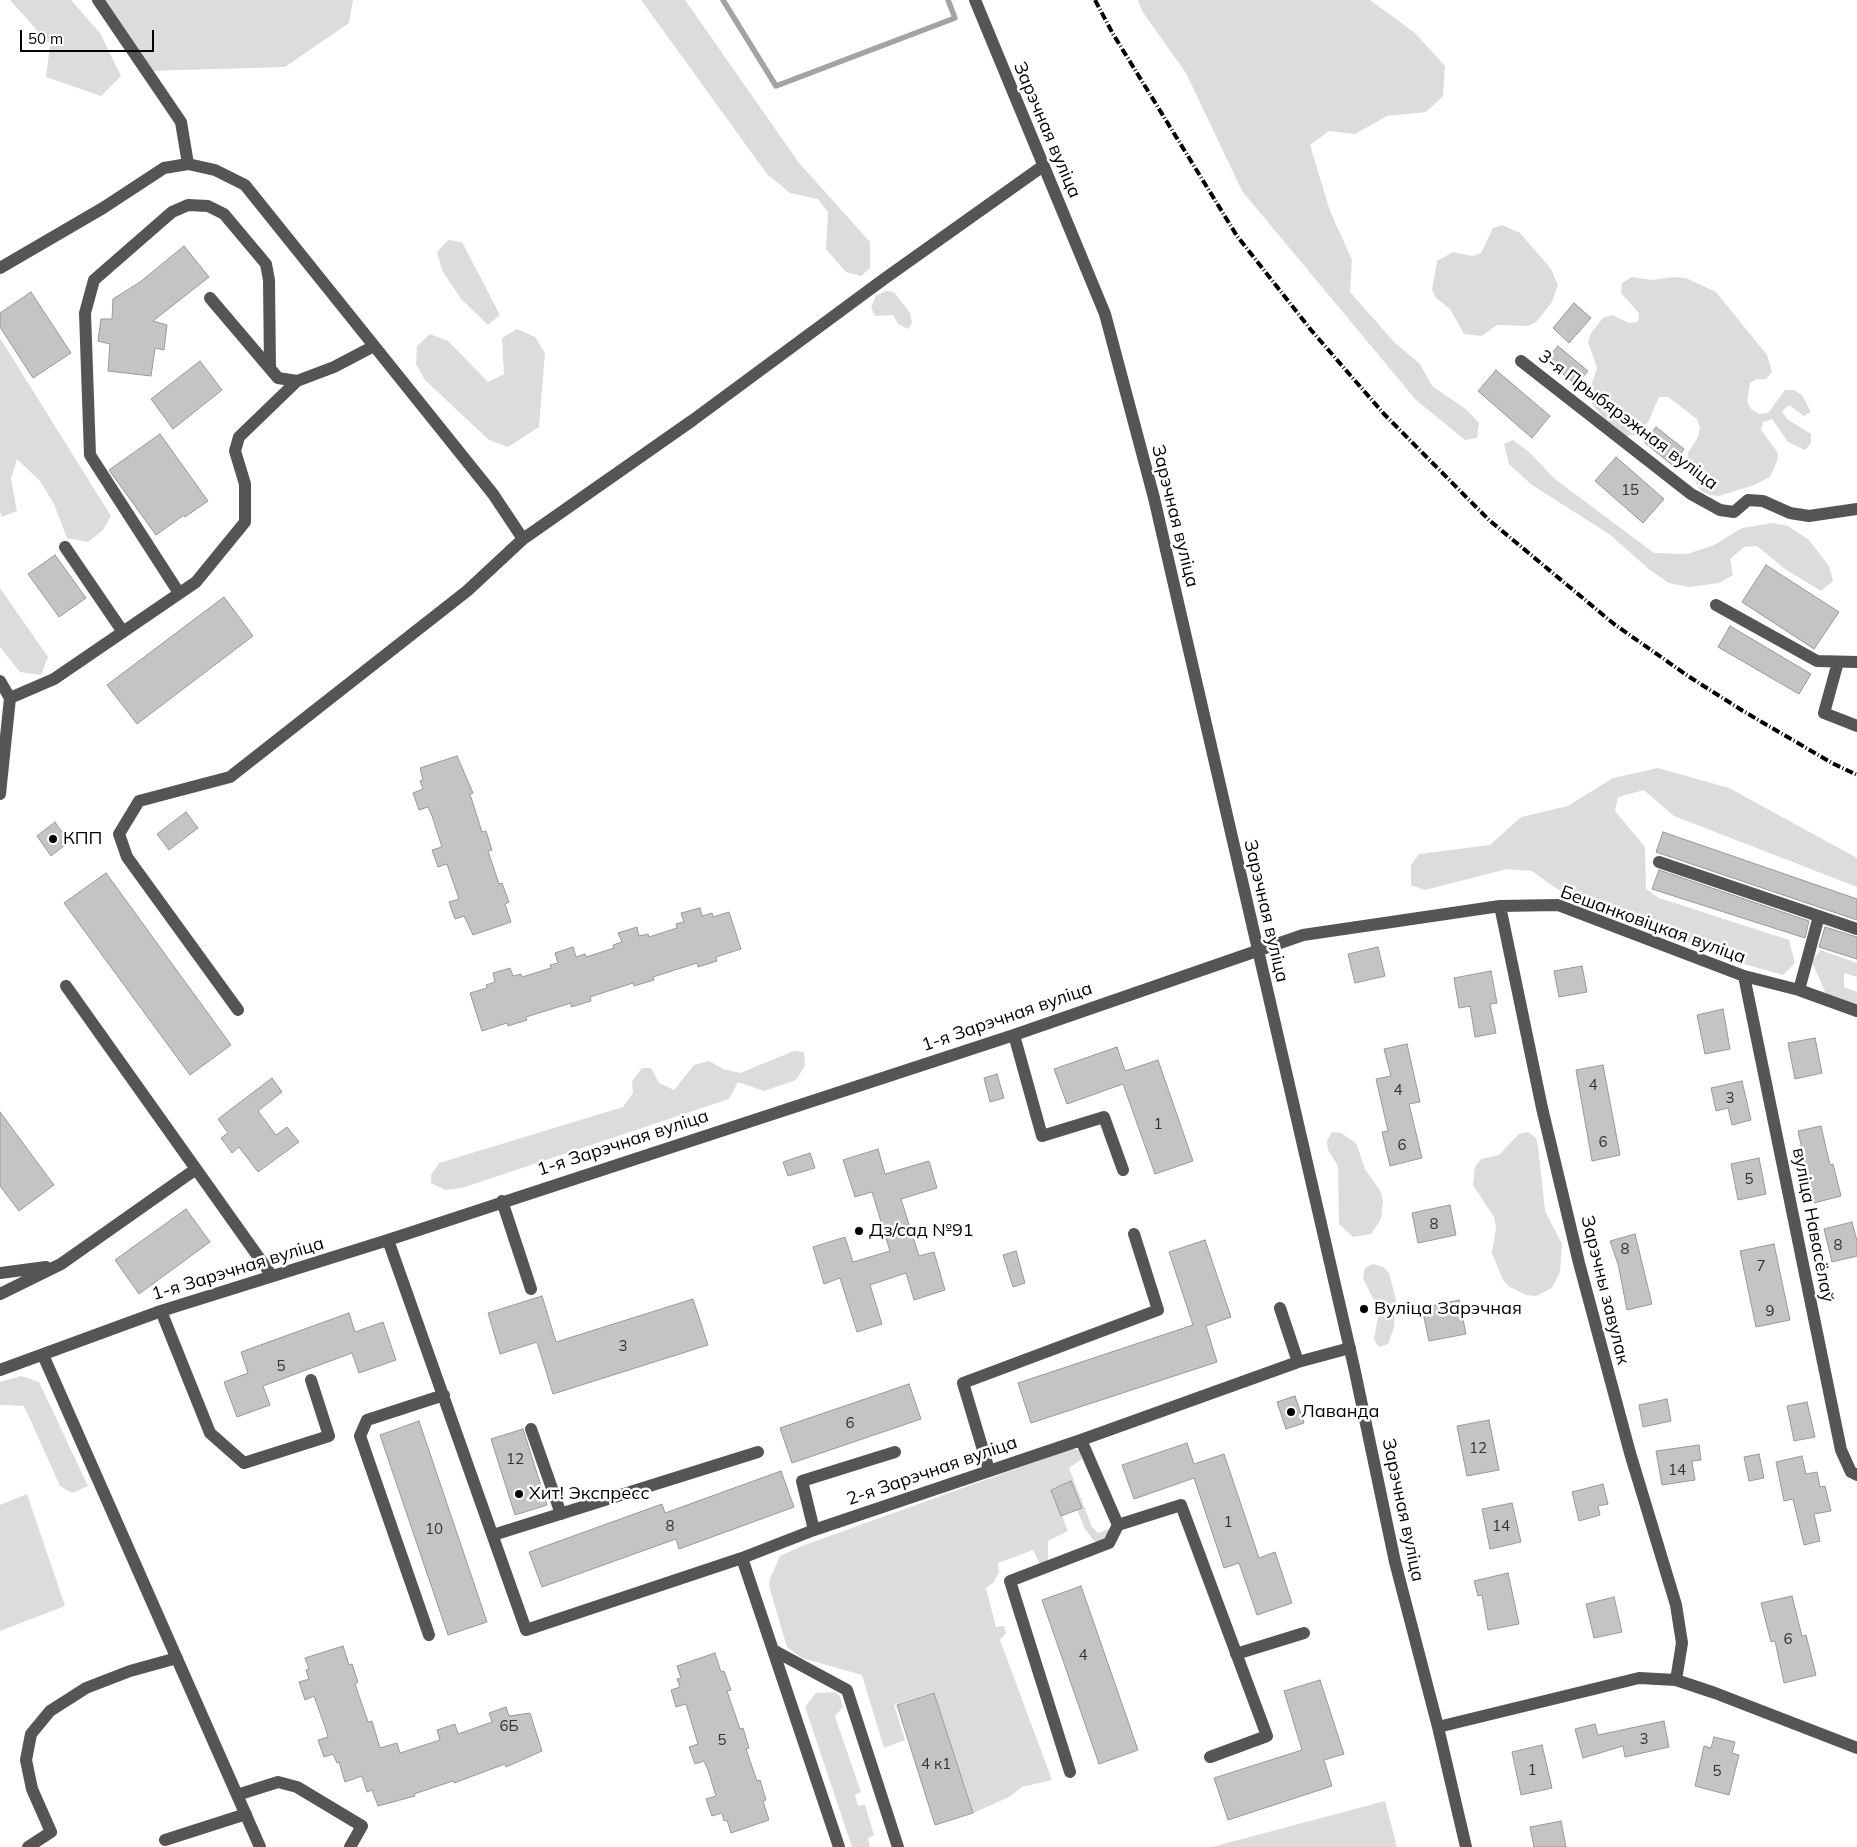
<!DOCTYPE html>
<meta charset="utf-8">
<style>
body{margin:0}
#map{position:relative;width:1857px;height:1847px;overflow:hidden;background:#fff;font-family:Mulish,sans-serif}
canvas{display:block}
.scale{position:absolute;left:20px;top:30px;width:134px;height:22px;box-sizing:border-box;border:2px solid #000;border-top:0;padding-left:6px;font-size:15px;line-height:18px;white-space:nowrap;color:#000;-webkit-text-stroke:4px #fff;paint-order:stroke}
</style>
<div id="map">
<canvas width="1857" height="1847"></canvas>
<div class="scale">50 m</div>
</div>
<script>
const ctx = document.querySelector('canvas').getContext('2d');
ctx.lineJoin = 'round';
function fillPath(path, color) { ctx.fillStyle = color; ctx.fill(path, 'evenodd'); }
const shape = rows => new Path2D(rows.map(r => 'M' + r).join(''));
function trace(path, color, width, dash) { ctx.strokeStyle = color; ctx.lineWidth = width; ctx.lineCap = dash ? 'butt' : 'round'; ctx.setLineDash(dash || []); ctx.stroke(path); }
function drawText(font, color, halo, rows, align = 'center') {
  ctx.font = font + ' Mulish,sans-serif'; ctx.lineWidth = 5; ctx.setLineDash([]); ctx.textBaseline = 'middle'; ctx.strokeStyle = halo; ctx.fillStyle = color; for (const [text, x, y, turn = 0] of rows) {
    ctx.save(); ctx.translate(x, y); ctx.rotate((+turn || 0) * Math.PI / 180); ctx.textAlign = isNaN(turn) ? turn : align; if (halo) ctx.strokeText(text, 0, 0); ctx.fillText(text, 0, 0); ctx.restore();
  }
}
const green = shape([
 [10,0,71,0,100,33,121,76,101,96,46,77,50,45],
 [101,0,353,0,349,23,285,67,149,71],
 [641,0,685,0,799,163,870,242,870,268,861,276,846,272,826,249,828,212,818,199,790,193,767,174],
 [1138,0,1370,0,1415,33,1445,66,1443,96,1426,112,1387,116,1355,134,1329,131,1310,145,1330,211,1352,260,1350,292,1394,342,1420,364,1432,386,1467,410,1479,423,1477,438,1465,440,1416,400,1242,191,1186,73,1142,11],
 [1502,225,1520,233,1551,269,1558,285,1552,302,1536,322,1528,326,1497,325,1482,336,1464,334,1450,309,1436,298,1432,290,1437,261,1453,252,1472,256,1481,253,1493,228],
 [448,240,462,242,500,315,488,325,461,299,442,270,437,252],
 [1632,277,1652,280,1674,277,1686,278,1716,292,1767,355,1772,372,1766,379,1757,379,1750,383,1747,401,1751,409,1759,414,1768,413,1785,390,1794,390,1802,395,1811,412,1804,416,1789,405,1782,411,1787,419,1811,434,1811,443,1805,450,1788,442,1772,419,1763,422,1761,430,1778,453,1777,461,1770,477,1754,485,1719,496,1710,495,1701,491,1686,467,1688,453,1698,437,1700,428,1697,419,1668,397,1659,397,1648,422,1635,435,1626,436,1604,419,1592,404,1591,386,1597,368,1588,342,1591,333,1603,318,1612,315,1629,323,1638,322,1639,313,1621,293,1622,283],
 [886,291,894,292,910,313,912,323,908,329,898,324,893,315,875,316,871,307,876,296],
 [517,329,535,337,545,353,539,427,508,447,489,440,425,380,416,364,417,346,430,334,448,341,488,382,504,374,502,338],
 [0,338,111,516,103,530,88,542,67,538,54,504,40,481,17,459,11,479,17,511,2,517,0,512],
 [1513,440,1529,452,1555,479,1654,553,1687,554,1714,545,1742,528,1773,523,1788,526,1809,540,1829,566,1833,581,1821,591,1785,569,1757,546,1744,547,1730,559,1733,575,1719,583,1689,587,1669,583,1650,570,1609,534,1532,485,1509,464,1504,444],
 [0,588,48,657,41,675,20,672,0,647],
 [1658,768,1729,788,1857,858,1857,887,1674,816,1644,790,1618,797,1615,811,1645,847,1646,889,1659,898,1789,940,1795,963,1783,975,1744,964,1592,905,1557,889,1532,871,1507,869,1425,890,1411,885,1411,865,1419,854,1490,845,1521,817,1568,806,1613,778],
 [1820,950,1857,963,1857,977,1844,973,1844,987,1857,992,1857,1010,1826,994,1812,962],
 [794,1051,804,1052,805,1066,796,1080,764,1091,738,1082,729,1099,462,1188,445,1190,431,1183,431,1175,439,1163,623,1107,633,1093,632,1081,642,1068,651,1068,659,1083,674,1090,694,1065,709,1061,723,1069,740,1073],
 [1332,1132,1341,1133,1356,1143,1365,1169,1381,1192,1383,1201,1381,1219,1371,1234,1353,1237,1339,1224,1338,1166,1328,1150,1327,1141],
 [1528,1132,1536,1138,1538,1147,1545,1211,1562,1244,1560,1272,1552,1288,1536,1296,1526,1295,1510,1287,1503,1280,1492,1253,1496,1227,1494,1217,1473,1185,1475,1167,1481,1159,1499,1155,1519,1134],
 [1373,1264,1383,1267,1389,1273,1396,1300,1394,1327,1388,1344,1379,1347,1374,1339,1379,1311,1363,1278,1365,1268],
 [21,1376,39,1382,88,1486,72,1493,60,1486,24,1406,0,1405,0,1382],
 [1071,1449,1077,1449,1080,1452,1082,1459,1069,1468,1092,1527,1098,1533,1111,1528,1109,1536,1100,1542,1094,1541,1085,1529,1077,1510,1082,1508,1071,1482,1051,1489,1068,1531,1048,1541,1048,1564,1040,1565,1033,1550,998,1563,999,1572,994,1582,986,1588,996,1627,1004,1626,1006,1633,1000,1640,1052,1780,1022,1787,1009,1797,973,1813,934,1692,894,1705,905,1740,884,1748,862,1675,802,1658,787,1647,769,1586,770,1579,780,1556,802,1546],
 [27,1494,65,1606,0,1631,0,1505],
 [835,1692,840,1696,843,1707,835,1716,836,1720,861,1792,855,1795,858,1806,865,1805,874,1835,868,1838,870,1847,852,1847,805,1707,816,1693],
 [1385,1801,1397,1847,1212,1847]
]);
const stream = shape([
 [723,0,776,86,955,18,948,0]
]);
const building = shape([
 [184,246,209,277,153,321,167,325,164,350,155,348,151,376,108,371,110,344,98,341,101,319,112,319,113,299,140,282,184,246],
 [31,292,71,353,33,378,0,327,0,313,31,292],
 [1574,303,1591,318,1569,343,1553,328,1574,303],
 [1558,346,1588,371,1576,385,1546,360,1558,346],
 [200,361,222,390,173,429,151,399,200,361],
 [1496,370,1550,416,1532,438,1478,391,1496,370],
 [1656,427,1684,449,1672,465,1644,442,1656,427],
 [160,434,208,501,185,517,184,515,156,535,109,470,160,434],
 [1616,457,1664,499,1643,523,1595,481,1616,457],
 [55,555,86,598,59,617,28,574,55,555],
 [1766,565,1839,612,1814,649,1742,602,1766,565],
 [224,597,253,636,137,724,107,685,224,597],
 [1730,626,1811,674,1799,694,1718,647,1730,626],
 [457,756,473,793,470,794,482,832,486,831,492,850,488,851,499,884,502,883,509,902,505,904,511,922,473,935,464,916,455,919,449,902,459,899,447,864,438,867,432,850,442,847,432,816,428,807,419,810,413,793,423,789,420,781,423,780,420,768,457,756],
 [186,812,198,828,169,850,157,834,186,812],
 [55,822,69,842,51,856,37,836,55,822],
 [1663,832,1857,899,1857,920,1656,852,1663,832],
 [1659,870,1809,921,1805,938,1652,889,1659,870],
 [106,873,231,1045,190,1075,64,903,106,873],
 [700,908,702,916,712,913,713,917,729,912,741,949,716,957,717,961,698,967,697,963,653,977,654,980,634,986,633,983,590,997,591,1001,571,1007,571,1003,526,1017,527,1020,508,1026,507,1023,482,1031,470,993,487,988,486,985,495,982,493,973,510,968,513,976,521,974,522,977,551,968,550,965,558,963,555,953,573,947,576,957,585,954,586,957,614,948,613,945,622,942,618,933,637,927,639,936,648,934,649,937,677,928,676,924,684,922,681,913,700,908],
 [1825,927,1857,937,1857,959,1819,947,1825,927],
 [1378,947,1385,976,1355,983,1348,954,1378,947],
 [1582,966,1587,992,1559,997,1554,971,1582,966],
 [1491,971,1497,1003,1490,1004,1496,1033,1475,1037,1470,1006,1459,1008,1454,978,1491,971],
 [1723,1009,1730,1049,1705,1054,1697,1015,1723,1009],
 [1815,1038,1822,1073,1795,1079,1788,1043,1815,1038],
 [1407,1044,1420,1102,1409,1104,1422,1158,1390,1166,1382,1132,1388,1131,1376,1079,1391,1076,1384,1049,1407,1044],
 [1117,1047,1125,1071,1158,1060,1193,1161,1155,1174,1123,1084,1067,1104,1054,1069,1117,1047],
 [1603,1065,1620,1155,1592,1161,1576,1070,1603,1065],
 [997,1074,1004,1098,990,1102,984,1078,997,1074],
 [272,1078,282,1092,258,1111,276,1135,287,1127,299,1142,258,1172,239,1147,232,1153,221,1138,228,1133,218,1119,272,1078],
 [1742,1081,1751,1120,1732,1125,1728,1108,1716,1111,1711,1088,1742,1081],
 [0,1112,54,1185,19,1211,0,1186,0,1112],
 [1821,1126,1830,1165,1833,1164,1841,1196,1814,1203,1798,1131,1821,1126],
 [878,1149,885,1174,929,1161,937,1188,901,1199,919,1256,934,1252,945,1290,914,1300,906,1273,870,1285,882,1324,857,1332,840,1278,824,1284,813,1247,845,1237,853,1262,890,1251,872,1192,855,1197,843,1160,878,1149],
 [810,1153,815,1168,788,1176,783,1162,810,1153],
 [1759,1158,1766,1194,1738,1200,1731,1164,1759,1158],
 [1450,1205,1456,1235,1418,1243,1412,1213,1450,1205],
 [186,1209,210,1242,139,1294,115,1260,186,1209],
 [1852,1222,1857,1241,1857,1256,1832,1262,1824,1229,1852,1222],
 [1635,1234,1652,1304,1627,1310,1618,1264,1610,1241,1635,1234],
 [1205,1240,1231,1317,1206,1326,1217,1362,1031,1423,1018,1383,1193,1325,1169,1252,1205,1240],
 [1774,1244,1790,1320,1756,1327,1740,1251,1774,1244],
 [1016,1251,1025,1283,1013,1287,1003,1255,1016,1251],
 [542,1296,556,1342,693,1299,708,1345,553,1394,537,1342,500,1354,488,1313,542,1296],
 [1459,1300,1466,1334,1429,1341,1422,1308,1459,1300],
 [349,1313,355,1332,383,1322,396,1360,359,1373,352,1353,263,1386,270,1405,237,1417,224,1382,248,1373,241,1352,349,1313],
 [909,1384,921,1419,792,1463,780,1428,909,1384],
 [1295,1396,1304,1423,1286,1429,1277,1402,1295,1396],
 [1667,1399,1671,1421,1643,1427,1639,1405,1667,1399],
 [1807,1402,1815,1437,1794,1441,1787,1406,1807,1402],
 [1489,1420,1499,1470,1467,1476,1457,1426,1489,1420],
 [419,1421,487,1622,448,1635,380,1435,419,1421],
 [523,1429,547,1505,515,1515,491,1439,523,1429],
 [1187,1443,1194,1464,1224,1454,1259,1558,1275,1552,1292,1603,1257,1615,1239,1563,1224,1568,1194,1478,1134,1499,1122,1465,1187,1443],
 [1699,1445,1701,1460,1692,1461,1695,1480,1662,1485,1656,1451,1699,1445],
 [1759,1454,1764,1478,1749,1481,1744,1457,1759,1454],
 [1802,1456,1806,1474,1817,1472,1820,1487,1825,1486,1831,1511,1814,1514,1820,1541,1804,1545,1793,1499,1784,1501,1776,1462,1802,1456],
 [781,1471,794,1507,679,1549,676,1539,542,1587,529,1552,662,1504,665,1513,781,1471],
 [1071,1481,1082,1508,1061,1516,1051,1490,1071,1481],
 [1603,1484,1608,1504,1598,1506,1600,1515,1579,1521,1572,1492,1603,1484],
 [1512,1503,1521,1542,1490,1549,1482,1509,1512,1503],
 [1508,1573,1519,1624,1488,1630,1482,1595,1478,1596,1474,1581,1508,1573],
 [1081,1586,1138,1750,1099,1764,1042,1600,1081,1586],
 [1792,1596,1802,1636,1806,1635,1816,1675,1784,1683,1775,1641,1771,1642,1761,1603,1792,1596],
 [1614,1597,1622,1632,1594,1638,1586,1604,1614,1597],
 [343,1646,349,1665,352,1664,358,1682,355,1684,368,1722,372,1721,380,1748,397,1743,400,1753,440,1740,437,1730,455,1724,458,1734,492,1722,489,1713,506,1707,509,1716,530,1713,542,1751,506,1767,505,1764,454,1783,453,1781,414,1794,415,1796,378,1806,372,1790,367,1792,362,1776,345,1782,339,1762,337,1763,333,1754,324,1757,318,1740,328,1737,325,1727,314,1696,305,1700,299,1682,309,1679,306,1670,309,1669,305,1658,343,1646],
 [715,1653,721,1672,724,1671,731,1690,727,1691,740,1729,743,1728,749,1748,746,1749,757,1781,760,1780,766,1800,763,1801,769,1820,731,1833,727,1820,724,1821,722,1813,712,1816,706,1799,716,1796,708,1770,704,1761,695,1764,689,1747,698,1744,686,1704,676,1707,671,1690,680,1687,677,1679,681,1678,677,1666,715,1653],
 [1320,1680,1344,1754,1324,1760,1332,1786,1228,1820,1214,1778,1302,1750,1284,1691,1320,1680],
 [934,1693,973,1813,935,1825,897,1705,934,1693],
 [1664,1721,1669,1747,1625,1757,1623,1746,1583,1758,1575,1729,1595,1724,1598,1735,1664,1721],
 [1714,1737,1735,1742,1732,1753,1739,1755,1729,1795,1695,1786,1704,1746,1711,1748,1714,1737],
 [1542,1745,1552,1788,1521,1795,1512,1752,1542,1745],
 [1561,1821,1566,1847,1534,1847,1530,1827,1561,1821]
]);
const minor = shape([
 [98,0,181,122,188,164],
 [975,0,1105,314,1154,498,1354,1367,1395,1562,1438,1727,1466,1847],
 [0,268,103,208,164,168,188,164,215,170,245,185,493,494,523,539],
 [210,298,278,378,297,381,334,367,374,346],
 [1521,361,1691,494,1720,510,1734,512,1748,500,1763,501,1790,513,1809,516,1857,509],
 [65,547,123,632],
 [179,593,90,455,85,313,94,280,172,212,188,205,208,206,224,214,266,264,269,280,270,368],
 [1716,605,1817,661,1857,662],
 [1838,662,1824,713,1857,726],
 [0,681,10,698,0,794],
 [10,698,54,679,196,582,245,522,245,484,235,451,239,437,297,381],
 [1659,862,1857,929],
 [1500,906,1542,1108,1579,1263,1630,1453,1676,1605,1682,1643,1676,1680],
 [1744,976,1841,1450,1851,1472,1857,1475],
 [66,986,272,1276],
 [1799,990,1819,916],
 [238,1010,127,857,119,834,139,801,230,777,467,591,523,539,693,420,884,279,1043,166],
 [1014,1035,1042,1136,1104,1117,1123,1170],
 [502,1201,531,1289],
 [388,1240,526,1630,742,1558,814,1530,1081,1440,1298,1362,1350,1348],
 [0,1273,46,1267],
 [0,1294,61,1264,196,1169],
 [1280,1308,1298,1362],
 [161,1311,210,1433,244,1463,329,1436,311,1380],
 [43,1355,260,1847],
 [0,1370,161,1311,388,1240,1014,1035,1303,935,1500,906,1558,905,1744,976,1799,990,1857,1011],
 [531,1429,561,1514],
 [989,1470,963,1383,1158,1310,1134,1234],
 [1118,1525,1181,1505,1267,1736,1210,1757],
 [814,1530,802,1481,895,1452],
 [493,1535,758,1452],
 [742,1558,839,1847],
 [429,1635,360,1436,367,1420,444,1395],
 [773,1650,847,1690,898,1847],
 [1236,1654,1304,1633],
 [1438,1727,1639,1678,1676,1680,1715,1693,1857,1748],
 [1070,1772,1010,1581,1109,1543,1118,1525,1081,1440],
 [237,1795,278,1782,297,1787,362,1826,350,1847],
 [165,1840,246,1814],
 [28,1847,51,1832,32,1789,26,1760,31,1734,50,1711,86,1688,130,1671,177,1658]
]);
const rail = shape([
 [1095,0,1113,34,1237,236,1311,330,1384,414,1489,520,1614,624,1688,676,1743,711,1832,763,1857,775]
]);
const markers = [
 [53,839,5,"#000"],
 [859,1231,5,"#000"],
 [1364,1309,5,"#000"],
 [1291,1412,5,"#000"],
 [519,1494,5,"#000"]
];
const numberNames = [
 ["15",1630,490],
 ["4",1593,1085],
 ["4",1398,1090],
 ["3",1730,1098],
 ["1",1158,1124],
 ["6",1603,1142],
 ["6",1402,1145],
 ["5",1749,1179],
 ["8",1434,1224],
 ["8",1838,1245],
 ["8",1625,1249],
 ["7",1761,1266],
 ["9",1770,1311],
 ["3",623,1346],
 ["5",281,1366],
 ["6",850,1423],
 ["12",1478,1448],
 ["12",515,1459],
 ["14",1677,1470],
 ["1",1228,1522],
 ["8",670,1526],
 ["14",1501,1526],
 ["10",434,1529],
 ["6",1788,1639],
 ["4",1083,1655],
 ["6Б",509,1726],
 ["3",1644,1739],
 ["5",722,1740],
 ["4 к1",936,1764],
 ["1",1532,1770],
 ["5",1717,1771]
];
const streetNames = [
 ["Зарэчная вуліца",1047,130,67],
 ["3-я Прыбярэжная вуліца",1628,420,37],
 ["Зарэчная вуліца",1175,516,76],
 ["Зарэчная вуліца",1266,911,77],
 ["Бешанковіцкая вуліца",1653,925,20],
 ["1-я Зарэчная вуліца",1007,1017,-19],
 ["1-я Зарэчная вуліца",623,1143,-18],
 ["вуліца Навасёлаў",1813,1225,79],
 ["1-я Зарэчная вуліца",238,1269,-17],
 ["Зарэчны завулак",1605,1290,76],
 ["2-я Зарэчная вуліца",932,1471,-19],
 ["Зарэчная вуліца",1403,1510,78]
];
const poiNames = [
 ["КПП",63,839],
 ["Дз/сад №91",869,1231],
 ["Вуліца Зарэчная",1374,1309],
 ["Лаванда",1301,1412],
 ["Хит! Экспресс",529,1494]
];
fillPath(green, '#dcdcdc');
trace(stream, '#a3a3a3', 5.5);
fillPath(building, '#c4c4c4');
trace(building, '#999', 1);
trace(minor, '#555', 12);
trace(rail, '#000', 4, [8, 2.5, 1, 2.5]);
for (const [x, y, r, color] of markers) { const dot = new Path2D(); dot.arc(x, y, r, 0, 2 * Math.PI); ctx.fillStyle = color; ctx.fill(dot); trace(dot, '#fff', 2); }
drawText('15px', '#313131', null, numberNames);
drawText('18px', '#000', '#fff', streetNames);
drawText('18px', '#000', '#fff', poiNames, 'left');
</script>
